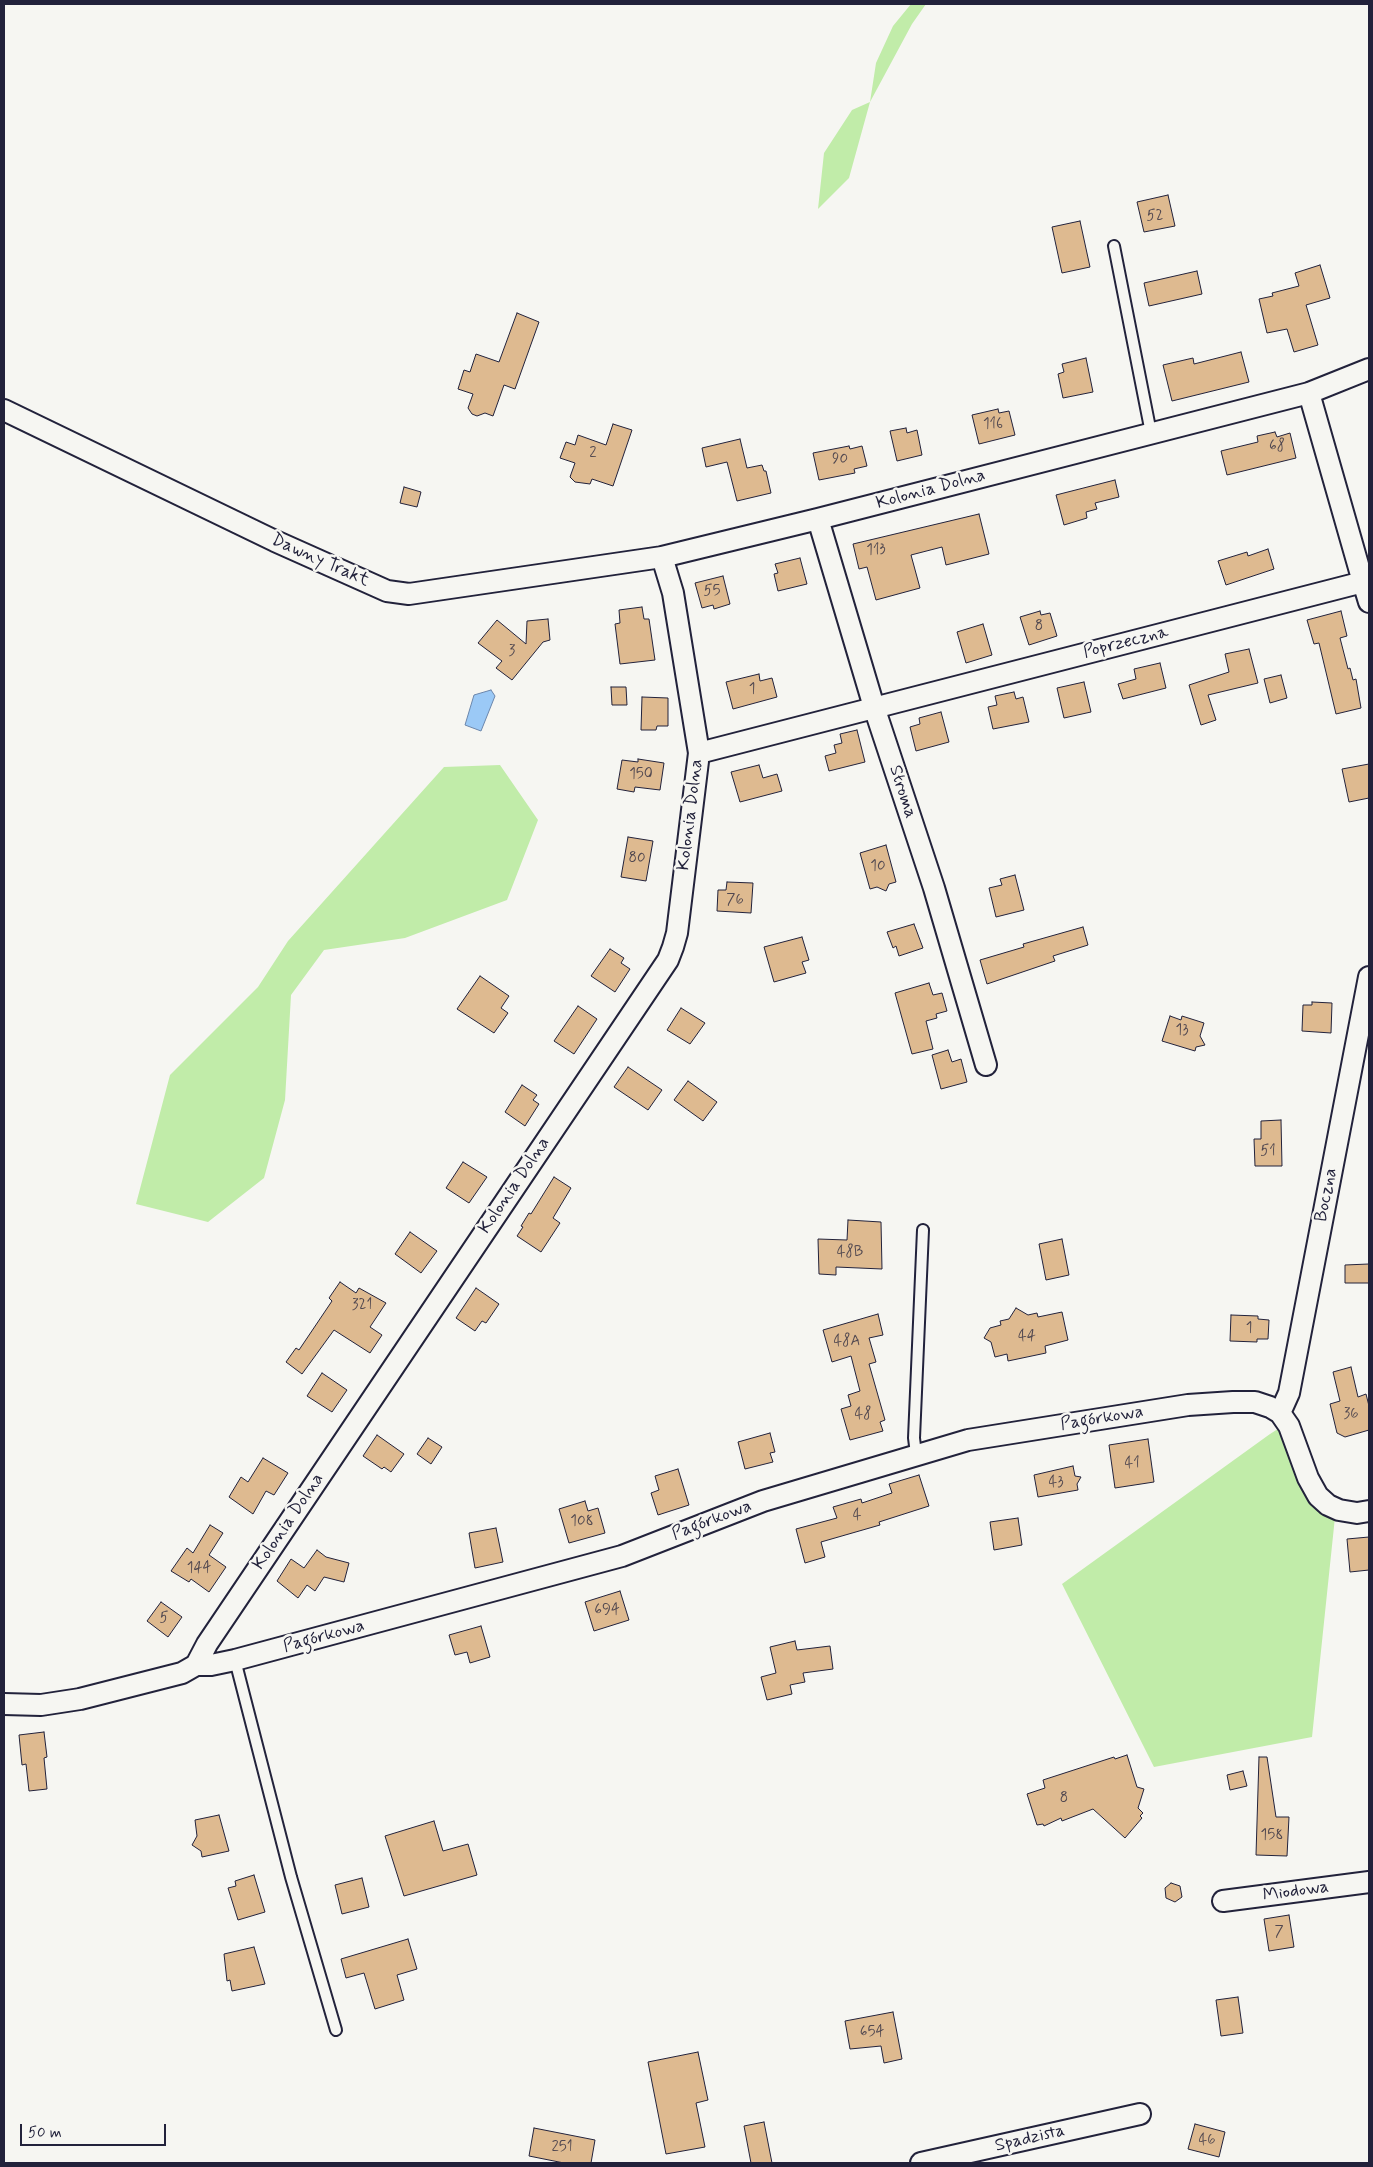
<!DOCTYPE html>
<meta charset="utf-8">
<style>
body{margin:0}
#map{position:relative;width:1373px;height:2167px;overflow:hidden;background:#f6f6f2;font-family:Mynerve,sans-serif}
canvas{display:block}
.frame{position:absolute;inset:0;border:5px solid #22223b;pointer-events:none}
.scale{position:absolute;left:20px;top:2124px;width:146px;height:22px;box-sizing:border-box;border:2px solid #22223b;border-top:0;padding-left:6px;font-size:15px;line-height:18px;white-space:nowrap;color:#22223b;-webkit-text-stroke:4px #f6f6f2;paint-order:stroke}
</style>
<div id="map">
<canvas width="1373" height="2167"></canvas>
<div class="frame"></div>
<div class="scale">50 m</div>
</div>
<script>
const ctx = document.querySelector('canvas').getContext('2d');
ctx.lineJoin = 'round';
function fillPath(path, color) { ctx.fillStyle = color; ctx.fill(path, 'evenodd'); }
const shape = rows => new Path2D(rows.map(r => 'M' + r).join(''));
function trace(path, color, width, dash) { ctx.strokeStyle = color; ctx.lineWidth = width; ctx.lineCap = dash ? 'butt' : 'round'; ctx.setLineDash(dash || []); ctx.stroke(path); }
function drawText(font, color, halo, rows, align = 'center') {
  ctx.font = font + ' Mynerve,sans-serif'; ctx.lineWidth = 5; ctx.setLineDash([]); ctx.textBaseline = 'middle'; ctx.strokeStyle = halo; ctx.fillStyle = color; for (const [text, x, y, turn = 0] of rows) {
    ctx.save(); ctx.translate(x, y); ctx.rotate((+turn || 0) * Math.PI / 180); ctx.textAlign = isNaN(turn) ? turn : align; if (halo) ctx.strokeText(text, 0, 0); ctx.fillText(text, 0, 0); ctx.restore();
  }
}
const green = shape([
 [911,4,926,4,912,24,870,102,849,178,818,209,824,153,852,110,870,102,876,63,893,26],
 [500,765,538,820,507,900,405,938,324,950,291,995,285,1100,264,1178,208,1222,136,1204,170,1075,258,987,288,941,444,767],
 [1281,1427,1335,1517,1312,1737,1154,1767,1062,1584,1270,1434]
]);
const water = shape([
 [491,690,495,696,481,731,465,725,474,695,491,690]
]);
const building = shape([
 [1168,195,1175,226,1144,232,1137,202,1168,195],
 [1080,221,1090,267,1062,273,1052,227,1080,221],
 [1320,265,1330,298,1306,305,1318,345,1294,352,1287,329,1267,333,1259,299,1273,296,1272,293,1299,286,1295,273,1320,265],
 [1197,271,1202,294,1149,306,1144,283,1197,271],
 [517,313,539,322,515,389,504,385,493,416,485,413,477,416,472,414,468,408,473,394,458,389,464,370,470,372,476,354,499,362,517,313],
 [1241,352,1249,382,1172,401,1163,365,1193,358,1194,364,1241,352],
 [1086,358,1093,392,1063,398,1058,374,1064,372,1062,364,1086,358],
 [998,409,999,413,1009,411,1015,435,979,444,972,415,998,409],
 [613,424,632,430,613,486,592,479,590,484,575,482,570,477,575,463,560,458,566,442,575,445,578,435,606,445,613,424],
 [906,428,907,433,917,430,922,455,897,461,890,431,906,428],
 [1275,432,1277,437,1290,433,1296,458,1227,475,1221,451,1258,442,1257,436,1275,432],
 [740,439,747,468,762,465,764,471,766,471,771,493,737,501,727,462,706,467,702,448,740,439],
 [849,446,850,449,862,446,867,466,854,469,855,473,819,480,813,453,849,446],
 [1115,480,1119,497,1095,503,1097,509,1086,512,1087,518,1064,525,1056,495,1115,480],
 [404,487,421,492,417,507,400,503,404,487],
 [979,514,989,554,946,565,942,547,911,555,920,588,876,600,867,567,859,569,853,544,979,514],
 [1268,549,1274,569,1226,585,1218,561,1247,552,1248,556,1268,549],
 [800,558,807,584,778,591,774,574,778,573,775,564,800,558],
 [723,576,730,604,714,609,713,605,702,608,695,583,723,576],
 [642,607,644,619,649,619,655,660,620,664,615,624,620,623,619,610,642,607],
 [1040,611,1041,615,1050,613,1057,636,1029,645,1020,617,1040,611],
 [1341,611,1347,636,1340,638,1348,669,1350,668,1353,680,1356,679,1361,708,1336,714,1319,643,1314,644,1307,620,1341,611],
 [548,619,550,640,543,642,512,680,496,668,502,661,478,643,497,620,526,644,527,621,548,619],
 [983,624,992,655,966,663,957,632,983,624],
 [1249,649,1258,683,1208,695,1216,720,1201,725,1189,685,1229,672,1225,654,1249,649],
 [1160,663,1166,688,1123,699,1118,684,1136,679,1134,669,1160,663],
 [759,674,760,681,772,678,777,697,733,709,726,682,759,674],
 [1281,675,1287,698,1270,703,1264,679,1281,675],
 [1084,682,1091,712,1064,718,1057,688,1084,682],
 [611,687,626,687,627,705,612,705,611,687],
 [1014,692,1016,699,1023,697,1029,722,993,729,988,707,997,705,995,696,1014,692],
 [642,697,668,698,668,726,657,726,656,730,641,730,642,697],
 [941,712,949,742,916,751,910,727,920,724,919,718,941,712],
 [857,730,865,762,829,771,825,756,836,753,834,745,842,743,840,734,857,730],
 [638,759,664,763,660,790,635,787,634,792,617,789,622,760,638,762,638,759],
 [1369,764,1369,798,1349,802,1342,769,1369,764],
 [759,765,763,778,777,774,782,791,740,802,731,772,759,765],
 [628,837,653,841,646,881,621,877,628,837],
 [886,845,896,882,889,884,886,891,877,887,870,889,860,853,886,845],
 [1015,875,1024,910,996,917,989,888,1002,885,1000,879,1015,875],
 [727,882,753,883,751,913,717,911,718,890,726,890,727,882],
 [914,924,923,948,899,956,896,946,893,948,887,932,914,924],
 [1083,927,1088,945,1053,956,1055,961,987,984,980,960,1024,947,1023,944,1083,927],
 [802,937,809,960,802,962,806,973,774,982,764,947,802,937],
 [610,949,624,958,621,963,630,969,615,992,591,976,610,949],
 [480,976,509,996,501,1008,508,1013,494,1033,457,1009,480,976],
 [929,983,933,995,942,993,947,1011,936,1014,937,1018,926,1021,933,1049,912,1054,895,993,929,983],
 [1312,1002,1332,1003,1331,1033,1302,1031,1303,1005,1312,1005,1312,1002],
 [578,1006,597,1019,574,1054,554,1041,578,1006],
 [681,1008,705,1023,690,1044,667,1030,681,1008],
 [1170,1016,1181,1020,1182,1016,1204,1023,1200,1036,1205,1045,1196,1047,1195,1051,1162,1041,1170,1016],
 [948,1050,952,1062,961,1059,967,1082,941,1089,932,1055,948,1050],
 [628,1067,662,1090,648,1110,614,1087,628,1067],
 [688,1081,717,1102,703,1121,674,1100,688,1081],
 [522,1085,537,1095,533,1100,539,1104,525,1126,505,1112,522,1085],
 [1281,1120,1282,1166,1255,1166,1254,1139,1261,1139,1261,1121,1281,1120],
 [463,1162,487,1177,469,1203,446,1188,463,1162],
 [554,1177,571,1188,553,1218,560,1223,541,1252,517,1236,523,1227,521,1226,529,1213,531,1214,554,1177],
 [848,1220,881,1222,882,1269,836,1267,836,1275,819,1274,818,1239,847,1240,848,1220],
 [410,1232,437,1251,421,1273,395,1254,410,1232],
 [1062,1239,1069,1275,1046,1280,1039,1244,1062,1239],
 [1369,1264,1369,1283,1345,1283,1345,1265,1369,1264],
 [340,1282,356,1293,359,1288,386,1303,370,1327,382,1335,370,1353,334,1330,302,1374,286,1362,296,1348,299,1350,332,1301,329,1298,340,1282],
 [476,1288,499,1304,486,1323,482,1321,475,1331,456,1318,476,1288],
 [1016,1308,1028,1315,1037,1313,1038,1317,1062,1312,1068,1340,1045,1346,1046,1353,1008,1361,1007,1354,995,1357,991,1342,984,1338,990,1328,1001,1325,1000,1321,1009,1319,1016,1308],
 [878,1314,883,1335,869,1338,876,1362,869,1364,885,1420,880,1422,883,1431,850,1440,841,1409,851,1406,848,1395,860,1391,851,1356,832,1362,823,1330,878,1314],
 [1231,1315,1258,1316,1258,1319,1269,1320,1268,1339,1257,1339,1257,1342,1230,1341,1231,1315],
 [1351,1367,1358,1397,1366,1394,1369,1406,1369,1430,1345,1437,1337,1433,1330,1404,1340,1401,1333,1372,1351,1367],
 [322,1373,347,1390,332,1412,307,1396,322,1373],
 [770,1433,775,1452,770,1453,773,1462,745,1469,738,1442,770,1433],
 [377,1435,404,1454,391,1472,384,1467,382,1469,363,1456,377,1435],
 [428,1438,442,1447,431,1464,417,1454,428,1438],
 [1148,1439,1154,1482,1115,1488,1109,1445,1148,1439],
 [263,1458,288,1473,274,1495,266,1491,253,1514,229,1497,241,1477,248,1482,263,1458],
 [1073,1466,1075,1476,1081,1477,1077,1484,1078,1490,1038,1497,1034,1475,1073,1466],
 [678,1469,689,1505,658,1515,651,1493,659,1490,655,1476,678,1469],
 [919,1475,929,1506,879,1522,880,1525,821,1542,825,1557,805,1563,796,1529,837,1518,833,1507,861,1499,862,1503,892,1493,889,1484,919,1475],
 [585,1501,588,1511,598,1508,605,1533,569,1543,559,1509,585,1501],
 [1018,1518,1022,1545,994,1550,990,1522,1018,1518],
 [210,1525,223,1533,209,1555,226,1567,209,1592,191,1579,189,1582,171,1571,187,1548,193,1553,210,1525],
 [496,1528,503,1562,475,1568,469,1533,496,1528],
 [1369,1537,1369,1570,1350,1572,1347,1539,1369,1537],
 [317,1550,326,1557,349,1563,344,1582,324,1577,315,1591,307,1585,298,1598,277,1581,291,1559,304,1568,317,1550],
 [620,1591,629,1620,594,1631,585,1602,620,1591],
 [161,1602,182,1617,168,1637,147,1621,161,1602],
 [481,1626,490,1657,470,1663,467,1652,455,1655,449,1635,481,1626],
 [795,1641,797,1650,830,1646,833,1669,803,1673,805,1682,790,1685,792,1694,767,1700,761,1677,776,1673,770,1647,795,1641],
 [44,1732,47,1757,44,1758,47,1789,29,1791,26,1764,22,1765,19,1735,44,1732],
 [1127,1755,1137,1787,1144,1789,1138,1808,1143,1813,1140,1816,1142,1818,1125,1838,1093,1809,1062,1821,1061,1818,1044,1826,1043,1824,1037,1825,1027,1794,1045,1788,1043,1780,1114,1757,1115,1759,1127,1755],
 [1259,1757,1267,1757,1276,1817,1289,1817,1287,1856,1256,1855,1259,1757],
 [1243,1771,1247,1786,1230,1790,1227,1775,1243,1771],
 [219,1815,229,1851,202,1857,201,1851,192,1845,197,1836,195,1820,219,1815],
 [434,1821,443,1851,468,1844,477,1875,404,1896,385,1836,434,1821],
 [254,1875,265,1912,238,1920,228,1888,236,1886,235,1881,254,1875],
 [362,1878,369,1907,342,1914,335,1885,362,1878],
 [1171,1883,1180,1886,1182,1897,1175,1902,1166,1898,1165,1888,1171,1883],
 [1289,1915,1294,1947,1269,1951,1264,1919,1289,1915],
 [408,1939,417,1969,397,1975,404,2000,375,2009,364,1973,346,1978,341,1959,408,1939],
 [254,1947,265,1984,232,1991,230,1980,227,1981,224,1954,254,1947],
 [1238,1997,1243,2033,1221,2036,1216,2000,1238,1997],
 [893,2012,902,2059,884,2063,881,2046,850,2049,845,2021,893,2012],
 [698,2052,708,2100,696,2103,705,2147,666,2154,648,2062,698,2052],
 [764,2122,772,2163,751,2163,744,2126,764,2122],
 [1195,2124,1225,2132,1219,2157,1188,2149,1195,2124],
 [534,2128,595,2140,591,2163,564,2163,529,2156,534,2128]
]);
const lane = shape([
 [1114,246,1151,433],
 [916,1454,914,1438,923,1230],
 [235,1660,291,1877,336,2030]
]);
const street = shape([
 [4,410,275,541,387,591,409,594,662,557],
 [818,519,874,707,934,888,986,1065],
 [1363,582,1369,602],
 [699,753,1363,582,1309,393],
 [1280,1413,1289,1393,1369,977],
 [196,1665,207,1644,668,960,673,947,677,933,699,753,673,593,662,557,818,519,1309,393,1369,369],
 [4,1704,41,1705,80,1699,182,1673,196,1665,211,1665,235,1660,622,1556,763,1501,968,1440,1188,1405,1233,1402,1255,1402,1270,1407,1280,1413,1289,1426,1308,1478,1318,1496,1328,1505,1339,1510,1357,1513,1369,1511],
 [1223,1901,1369,1882],
 [921,2163,1140,2114]
]);
const numberNames = [
 ["52",1155,217],
 ["116",993,425],
 ["68",1277,447],
 ["2",593,454],
 ["90",840,460],
 ["113",876,551],
 ["55",712,592],
 ["8",1039,627],
 ["3",512,652],
 ["1",752,690],
 ["150",641,775],
 ["80",637,859],
 ["10",878,867],
 ["76",735,901],
 ["13",1182,1031],
 ["51",1268,1152],
 ["48B",850,1253],
 ["321",362,1306],
 ["1",1249,1329],
 ["44",1027,1337],
 ["48A",847,1342],
 ["48",863,1415],
 ["36",1351,1415],
 ["41",1132,1464],
 ["43",1056,1483],
 ["4",857,1516],
 ["108",582,1522],
 ["144",199,1569],
 ["694",607,1611],
 ["5",164,1619],
 ["8",1064,1799],
 ["158",1272,1836],
 ["7",1279,1933],
 ["654",872,2033],
 ["46",1207,2141],
 ["251",562,2148]
];
const streetNames = [
 ["Kolonia Dolna",931,490,-15],
 ["Dawny Trakt",320,561,24],
 ["Poprzeczna",1126,643,-14],
 ["Stroma",902,792,72],
 ["Kolonia Dolna",691,815,-83],
 ["Kolonia Dolna",515,1186,-56],
 ["Boczna",1327,1195,-79],
 ["Pagórkowa",1102,1419,-9],
 ["Pagórkowa",712,1521,-21],
 ["Kolonia Dolna",289,1522,-56],
 ["Pagórkowa",324,1637,-15],
 ["Miodowa",1296,1892,-8],
 ["Spadzista",1030,2139,-13]
];
fillPath(green, '#c1eca9');
fillPath(water, '#9bc9f6');
trace(water, '#6b86ab', 1);
fillPath(building, '#deba90');
trace(building, '#22223b', 1);
trace(lane, '#22223b', 14);
trace(street, '#22223b', 24);
trace(lane, '#f6f6f2', 10);
trace(street, '#f6f6f2', 20);
drawText('15px', '#514850', null, numberNames);
drawText('18px', '#22223b', '#f6f6f2', streetNames);
</script>
